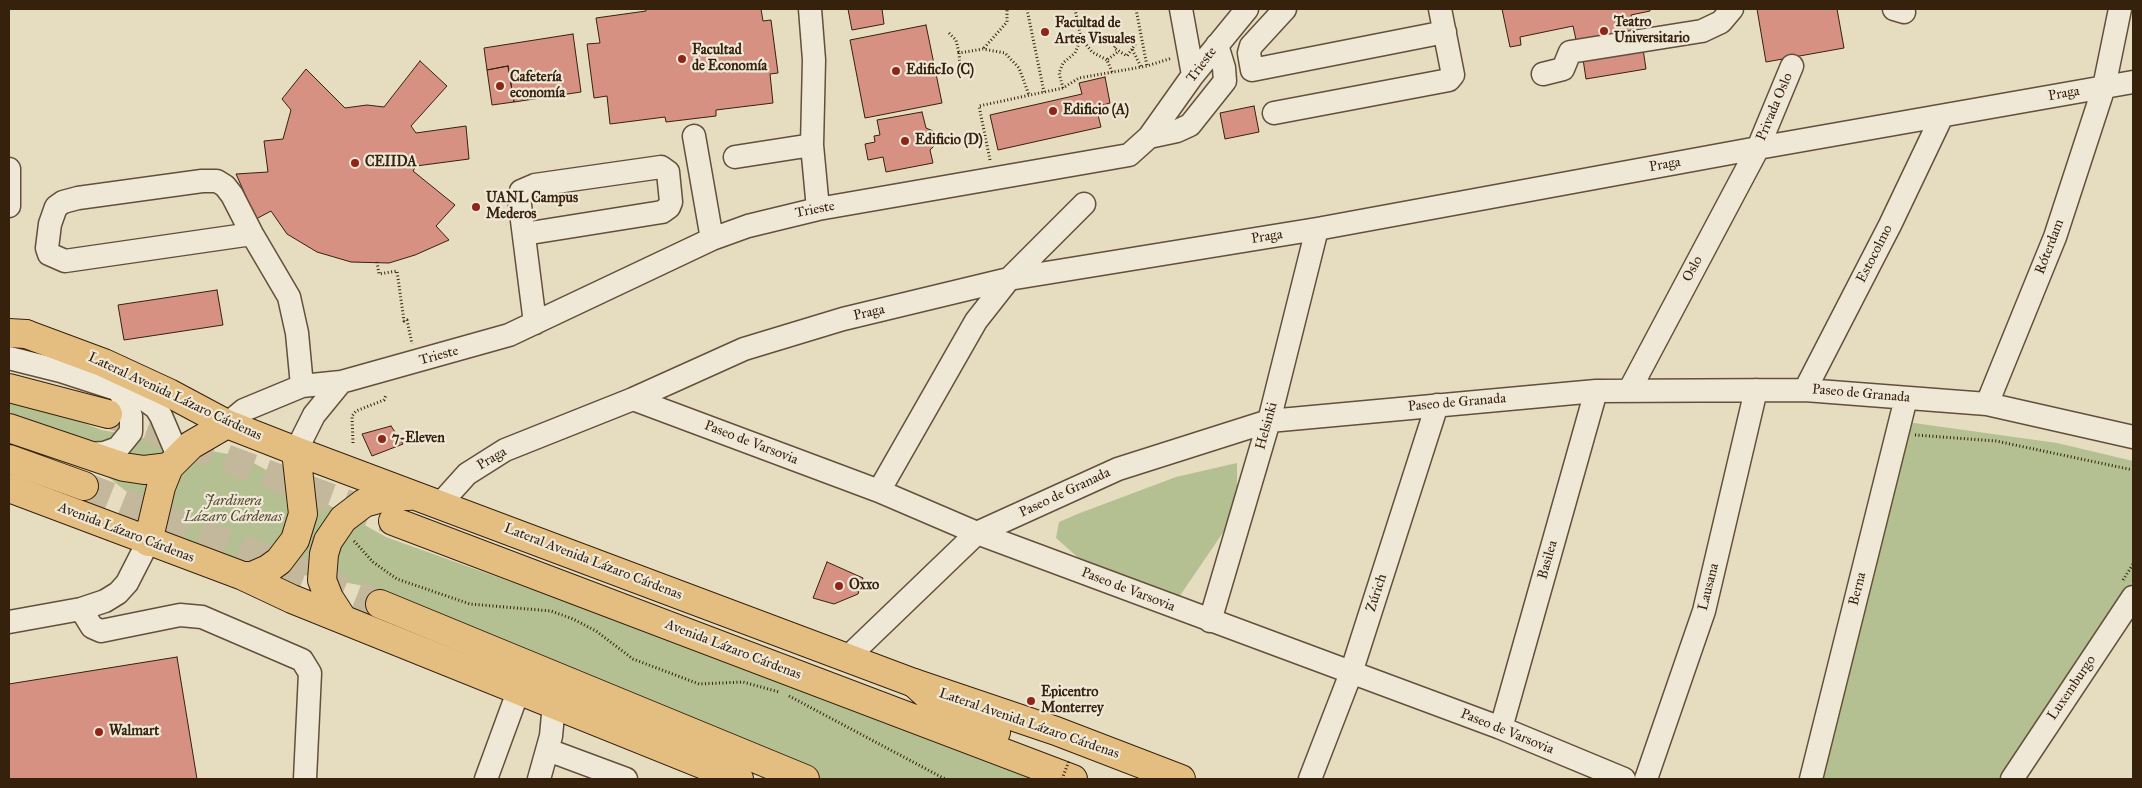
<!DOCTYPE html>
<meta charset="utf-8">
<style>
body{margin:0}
#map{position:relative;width:2142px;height:788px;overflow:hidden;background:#e6dcc0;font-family:"IM FELL Great Primer",serif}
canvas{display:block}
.frame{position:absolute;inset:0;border:10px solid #36210d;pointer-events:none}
</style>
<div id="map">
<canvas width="2142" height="788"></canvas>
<div class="frame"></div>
</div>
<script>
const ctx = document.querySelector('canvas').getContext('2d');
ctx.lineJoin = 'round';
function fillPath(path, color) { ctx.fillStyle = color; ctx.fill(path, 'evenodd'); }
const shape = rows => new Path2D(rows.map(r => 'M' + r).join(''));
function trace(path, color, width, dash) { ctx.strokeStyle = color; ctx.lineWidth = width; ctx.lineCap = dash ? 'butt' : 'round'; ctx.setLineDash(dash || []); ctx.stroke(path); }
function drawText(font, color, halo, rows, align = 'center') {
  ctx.font = font + ' "IM FELL Great Primer",serif'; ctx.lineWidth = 4.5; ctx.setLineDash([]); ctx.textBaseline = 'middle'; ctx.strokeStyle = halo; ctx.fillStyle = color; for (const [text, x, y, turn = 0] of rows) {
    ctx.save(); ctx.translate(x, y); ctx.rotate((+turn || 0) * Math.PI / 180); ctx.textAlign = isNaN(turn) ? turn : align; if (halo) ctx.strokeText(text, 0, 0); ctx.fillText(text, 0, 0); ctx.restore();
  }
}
const green = shape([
 [9,399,52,411,102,430,243,457,386,537,1058,779,815,779,370,587,210,558,88,461,9,433],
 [1907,422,2057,443,2133,461,2133,581,2006,779,1823,779],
 [1237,463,1237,512,1177,600,1091,569,1056,538,1059,522,1080,513,1176,477]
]);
const building = shape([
 [646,9,761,9,763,21,771,20,778,73,770,74,773,103,716,110,716,116,666,122,665,117,610,124,607,96,594,98,587,44,600,43,596,18,646,11,646,9],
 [848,9,882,9,884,24,852,30,848,9],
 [1502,9,1650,9,1650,11,1631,15,1635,37,1578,49,1573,26,1520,37,1521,45,1510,47,1502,9],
 [1757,9,1837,9,1844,48,1766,62,1757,9],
 [926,25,942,103,865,118,850,40,926,25],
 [573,34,581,92,514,102,508,66,487,70,484,48,573,34],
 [1643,49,1646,69,1586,79,1583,59,1643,49],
 [420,61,447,86,411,126,416,133,466,126,469,159,416,166,413,171,455,205,436,226,449,240,415,255,389,263,351,262,317,252,287,234,271,211,256,219,236,174,268,172,264,141,283,139,291,110,282,99,306,69,345,108,367,105,384,107,420,61],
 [508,66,514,102,492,105,487,70,508,66],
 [1105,77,1110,103,1096,107,1101,127,998,150,990,115,1082,94,1079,83,1105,77],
 [1254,106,1259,132,1225,139,1220,113,1254,106],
 [922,112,926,128,933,131,936,138,935,145,930,150,933,163,886,172,883,157,868,160,865,144,875,142,874,136,880,135,877,120,922,112],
 [217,290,223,325,124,340,118,305,217,290],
 [391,426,403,444,372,456,362,434,391,426],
 [827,562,863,578,858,594,834,604,813,598,827,562],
 [177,657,197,779,9,779,9,684,177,657]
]);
const highwayTunnel = shape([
 [108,414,393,521],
 [84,486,380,604]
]);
const path = shape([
 [1027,9,1044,92],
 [1075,9,1081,38,1092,52,1107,60],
 [1136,9,1147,66],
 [949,33,956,40,959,53],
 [984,48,1007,22,1007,9],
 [1132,49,1127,56,1114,48,1123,35,1136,43,1132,49,1141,67],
 [1112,72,1107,60,1119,51],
 [956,74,960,65,959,53,983,49,1005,53,1019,68,1029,95],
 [1063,88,1059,73,1063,63,1075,53,1081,38],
 [990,160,979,106,1063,88,1079,78,1147,66,1172,58],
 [377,262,379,274,397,271,404,321,407,320,412,344],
 [1915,435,1996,441,2133,470],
 [353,443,352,416,356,411,384,400,386,395],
 [354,541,373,562,397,579,470,604,551,611,573,619,596,631,633,659,699,684,743,682,779,692],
 [2123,580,2133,564],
 [789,696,945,779]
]);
const minor = shape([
 [810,9,814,60,812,145],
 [1181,9,1193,75],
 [1285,9,1251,46,1249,53,1252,70,1445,32],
 [1894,9,1904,12],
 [1543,74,1563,69,1570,52,1702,31,1721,22,1732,9],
 [1274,113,1449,80,1453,75,1440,9],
 [694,136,712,239],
 [1149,137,1177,131,1190,125,1225,81,1224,68,1217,45],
 [735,157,812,145,818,209],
 [9,169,9,206],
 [252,234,65,261,49,254,47,248,50,224,56,207,63,202,78,198,202,181,217,181,225,186,232,195,252,234,289,297,297,333,302,386],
 [524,234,662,212,669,207,671,202,668,172,661,167,535,185,521,191,519,197,535,323],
 [9,358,61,371,141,397,156,408,161,416,178,456],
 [1805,390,1890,225,1942,116],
 [1629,391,1758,148,1792,66],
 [633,399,879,491,977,533,1501,728,1624,779],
 [1987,404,2055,237,2104,87,2120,9],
 [227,424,244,410,302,386,341,382,509,335,712,239,748,226,818,209,1129,155,1149,137,1193,75,1247,9],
 [296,451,314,415,341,382],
 [87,454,104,453,118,448,131,432,131,416,119,390],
 [879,491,976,321,1009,279,1084,204],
 [440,504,467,474,505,450,633,399,744,349,843,319,1009,279,1317,229,1758,148,2133,82],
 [81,609,92,627,101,631,180,615,202,617,302,660,310,673,305,779],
 [1210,621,1269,421,1317,229],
 [9,622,81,609,105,601,118,593,127,583,148,542],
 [848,657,977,533,1118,469,1269,421,1596,391,1805,390,1987,404,2133,437],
 [1501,728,1596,391],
 [548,750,626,779],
 [486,779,519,689],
 [539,779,551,736,554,704],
 [1310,779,1351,673,1437,405],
 [1646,779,1704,611,1756,390],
 [1811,779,1906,398],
 [2012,779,2133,597]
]);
const major = shape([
 [26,334,104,363,169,393,227,424,296,451,914,683,1056,731,1181,779],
 [9,488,243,576,292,599,739,779],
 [148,542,161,487,169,467,191,445,227,424],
 [243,576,252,576,268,569,279,561,295,540,303,514,296,451],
 [342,618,329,598,322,580,324,554,328,541,343,519,364,503,389,496,409,496]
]);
const highway = shape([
 [9,333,26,334],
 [9,388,108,414],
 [9,428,124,467,144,470,169,467],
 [9,459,84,486],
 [393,521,1073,779],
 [380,604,805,779],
 [914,683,937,704,996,732]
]);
const pathBridge = shape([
 [1062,779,1069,761]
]);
const markers = [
 [1604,31,5,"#8f2418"],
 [1045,32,5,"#8f2418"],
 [682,59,5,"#8f2418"],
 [896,71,5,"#8f2418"],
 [500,86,5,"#8f2418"],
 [1053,111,5,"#8f2418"],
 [905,141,5,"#8f2418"],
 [355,163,5,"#8f2418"],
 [476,207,5,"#8f2418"],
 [382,439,5,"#8f2418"],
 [839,586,5,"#8f2418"],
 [1031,701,5,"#8f2418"],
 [99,732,5,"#8f2418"]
];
const poiNames = [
 ["Teatro",1614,23],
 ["Universitario",1614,39],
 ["Facultad de",1055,24],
 ["Artes Visuales",1055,40],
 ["Facultad",692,51],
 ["de Economía",692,67],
 ["EdificIo (C)",906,71],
 ["Cafetería",510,78],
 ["economía",510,94],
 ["Edificio (A)",1063,111],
 ["Edificio (D)",915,141],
 ["CEIIDA",365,163],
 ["UANL Campus",486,199],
 ["Mederos",486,215],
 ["7-Eleven",392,439],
 ["Oxxo",849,586],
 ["Epicentro",1041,693],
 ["Monterrey",1041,709],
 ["Walmart",109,732]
];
const streetNames = [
 ["Trieste",1202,65,-53],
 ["Praga",2064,94,-10],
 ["Privada Oslo",1775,107,-67],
 ["Praga",1665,165,-10],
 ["Trieste",815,210,-11],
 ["Praga",1267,237,-9],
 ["Róterdam",2050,247,-69],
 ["Estocolmo",1875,254,-63],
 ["Oslo",1693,269,-62],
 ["Praga",869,313,-13],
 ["Trieste",439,356,-15],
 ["Paseo de Granada",1861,394,5],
 ["Lateral Avenida Lázaro Cárdenas",175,397,25],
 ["Paseo de Granada",1457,403,-5],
 ["Helsinki",1267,426,-75],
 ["Paseo de Varsovia",751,443,21],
 ["Praga",492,459,-31],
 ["Paseo de Granada",1065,493,-25],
 ["Avenida Lázaro Cárdenas",126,533,21],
 ["Basilea",1548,560,-74],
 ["Lateral Avenida Lázaro Cárdenas",593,562,21],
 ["Lausana",1709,587,-76],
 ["Berna",1858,589,-76],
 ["Paseo de Varsovia",1128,590,21],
 ["Zúrich",1377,593,-72],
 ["Avenida Lázaro Cárdenas",733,650,21],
 ["Luxemburgo",2072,688,-56],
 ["Lateral Avenida Lázaro Cárdenas",1029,724,19],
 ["Paseo de Varsovia",1507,732,22]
];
const parkNames = [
 ["Jardinera",233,502],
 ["Lázaro Cárdenas",233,518]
];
fillPath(green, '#b4c092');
fillPath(building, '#d69183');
trace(building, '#36210d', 1);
trace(highwayTunnel, '#c3b79c', 28, [28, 14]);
trace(minor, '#62503a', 25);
trace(major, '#36210d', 30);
trace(highway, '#36210d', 30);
trace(path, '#36210d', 3, [1, 2.5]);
trace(minor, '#efe8d6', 22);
trace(major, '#e3be80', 28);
trace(highway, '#e3be80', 28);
trace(pathBridge, '#36210d', 3, [1, 2.5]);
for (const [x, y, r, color] of markers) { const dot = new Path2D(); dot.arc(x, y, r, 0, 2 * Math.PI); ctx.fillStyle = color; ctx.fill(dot); trace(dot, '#efe8d6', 2); }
drawText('bold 14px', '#36210d', '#efe8d6', poiNames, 'left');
drawText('14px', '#36210d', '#efe8d6', streetNames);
drawText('italic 14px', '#56492e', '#efe8d6', parkNames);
</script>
